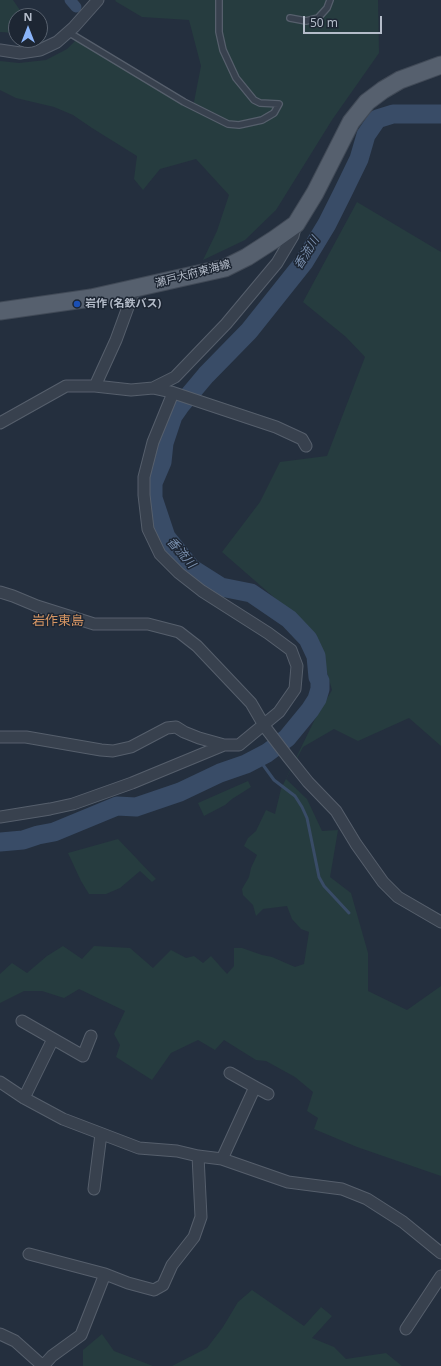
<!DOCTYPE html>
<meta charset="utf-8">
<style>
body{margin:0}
#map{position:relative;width:441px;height:1366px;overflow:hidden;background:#242f3e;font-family:"Noto Sans",sans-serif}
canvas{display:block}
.north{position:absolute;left:8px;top:8px;width:40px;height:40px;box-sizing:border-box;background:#1d2633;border:1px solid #59626f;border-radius:50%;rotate:0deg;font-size:11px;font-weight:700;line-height:16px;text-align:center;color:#b4bcc9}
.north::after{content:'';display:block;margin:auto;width:14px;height:18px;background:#8ab4f8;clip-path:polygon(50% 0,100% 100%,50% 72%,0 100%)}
.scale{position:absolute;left:303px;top:16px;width:79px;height:18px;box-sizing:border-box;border:2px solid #b4bcc9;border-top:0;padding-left:5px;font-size:12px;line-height:14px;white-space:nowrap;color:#b4bcc9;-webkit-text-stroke:3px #1d2633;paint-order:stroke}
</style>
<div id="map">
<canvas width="441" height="1366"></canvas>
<div class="north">N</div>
<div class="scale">50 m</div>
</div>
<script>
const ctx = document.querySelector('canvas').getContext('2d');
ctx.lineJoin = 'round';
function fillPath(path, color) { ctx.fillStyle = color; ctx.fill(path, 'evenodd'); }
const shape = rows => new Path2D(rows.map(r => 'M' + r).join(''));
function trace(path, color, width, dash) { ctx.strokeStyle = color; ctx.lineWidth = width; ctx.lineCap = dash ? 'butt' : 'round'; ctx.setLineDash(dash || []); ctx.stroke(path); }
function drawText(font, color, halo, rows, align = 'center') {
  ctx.font = font + ' "Noto Sans","Noto Sans JP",sans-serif'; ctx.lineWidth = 3; ctx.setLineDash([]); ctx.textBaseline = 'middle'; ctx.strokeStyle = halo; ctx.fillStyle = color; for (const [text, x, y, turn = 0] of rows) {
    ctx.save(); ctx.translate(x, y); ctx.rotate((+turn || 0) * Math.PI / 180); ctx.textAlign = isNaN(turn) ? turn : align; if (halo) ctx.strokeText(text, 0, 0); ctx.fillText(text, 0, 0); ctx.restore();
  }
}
const green = shape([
 [0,0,13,0,24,16,16,16,16,33,0,32],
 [116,0,378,0,379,53,332,120,276,210,245,240,203,260,217,231,229,195,196,159,160,169,143,190,134,179,137,156,92,128,73,115,54,107,16,98,0,90,0,61,19,63,46,60,67,49,78,38,193,107,201,66,189,20,142,17,115,1],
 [357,202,441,252,441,746,409,718,358,741,334,729,303,747,286,779,307,799,322,831,338,830,330,877,351,893,368,953,368,991,407,1010,441,986,441,1176,357,1147,314,1129,318,1118,307,1111,313,1092,295,1077,266,1061,256,1060,224,1040,215,1050,198,1040,171,1053,152,1080,116,1057,120,1045,114,1034,125,1011,79,989,64,998,42,991,24,991,0,1003,0,974,12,963,27,973,47,956,63,946,82,959,94,946,130,948,153,968,171,950,186,958,194,956,203,963,211,956,227,974,234,966,234,948,242,948,262,955,272,957,295,967,304,964,309,932,301,929,292,919,287,906,263,909,256,916,253,905,243,895,242,889,249,877,251,868,257,855,244,846,248,838,256,831,266,810,275,814,281,789,314,721,332,690,316,634,222,552,260,502,280,462,327,456,365,357,346,337,303,302],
 [248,781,251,787,232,799,225,805,204,816,198,803],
 [118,839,156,879,152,882,140,871,120,888,106,894,89,894,81,881,68,853],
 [252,1290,304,1326,321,1307,332,1316,312,1338,334,1347,346,1359,386,1353,402,1366,172,1366,207,1348,223,1327,238,1302],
 [102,1334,114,1351,153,1366,83,1366,83,1350]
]);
const stream = shape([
 [258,758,274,780,295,796,302,807,307,818,319,877,324,886,349,913]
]);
const canal = shape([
 [70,0,76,7]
]);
const river = shape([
 [0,842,23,840,38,835,54,832,117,806,136,807,180,792,220,773,246,764,267,753,287,738,310,710,317,699,320,689,320,681,318,677,316,656,308,639,289,619,251,593,221,587,191,568,166,537,153,498,153,483,162,462,164,443,173,416,180,406,206,375,249,331,304,262,327,224,342,194,359,159,366,135,377,119,393,114,441,114]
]);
const lane = shape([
 [290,18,306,21,318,18,327,8,330,0],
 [68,32,184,102,228,124,239,125,262,120,274,113,279,104,260,103,254,100,236,78,223,50,219,32,219,0]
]);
const street = shape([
 [0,50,20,53,40,50,57,42,74,27,98,0],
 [95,386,116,340,135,288],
 [153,388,175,377,226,324,277,263,293,236,296,224],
 [0,423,66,386,95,386,131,390,153,388,171,392,276,427,302,439,306,446],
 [0,592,13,596,37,606,94,624,148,624,179,632,197,646,251,703,265,727,288,757,308,782,336,811,356,844,383,882,398,897,441,922],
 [0,737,26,737,101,750,113,751,131,747,167,728,176,727,184,732,199,738,224,745,239,745,279,712,295,689,297,666,291,650,268,633,202,591,179,573,160,554,148,529,144,495,144,477,153,442,171,398,171,392],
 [0,817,50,809,73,804,132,783,224,745],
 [22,1021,83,1056,91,1036],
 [0,1082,24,1098,63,1119,139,1148,177,1151,198,1156,222,1159,288,1182,342,1189,367,1199,403,1222,441,1253],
 [255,1087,268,1094],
 [24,1098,53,1039],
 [222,1159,255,1087,230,1073],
 [94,1189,101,1134],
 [29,1254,105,1274],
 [406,1329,441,1276],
 [0,1334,15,1341,43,1366],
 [43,1366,52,1356,81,1335,105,1274,128,1283,154,1290,163,1285,172,1265,194,1237,201,1217,198,1156]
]);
const primary = shape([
 [0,311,91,298,180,278,225,268,247,257,275,239,296,224,315,193,351,122,367,102,383,90,400,80,441,65]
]);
const markers = [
 [77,304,4,"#1a4fb4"]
];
const streetNames = [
 ["瀬戸大府東海線",193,274,-15]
];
const poiNames = [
 ["岩作 (名鉄バス)",85,304]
];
const waterNames = [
 ["香流川",307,253,-58],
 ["香流川",181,553,49]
];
const quarterNames = [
 ["岩作東島",58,621]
];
fillPath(green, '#263c3f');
trace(stream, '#394c67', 3);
trace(canal, '#394c67', 11);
trace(river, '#394c67', 19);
trace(lane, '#565f6c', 8);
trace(street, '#565f6c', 13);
trace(primary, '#414a57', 19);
trace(lane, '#38414e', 5.5);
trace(street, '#38414e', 11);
trace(primary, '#56606e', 17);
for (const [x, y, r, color] of markers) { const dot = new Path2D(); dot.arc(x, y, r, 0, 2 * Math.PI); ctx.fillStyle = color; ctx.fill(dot); trace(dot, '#1d2633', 1.5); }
drawText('11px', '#b4bcc9', '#1d2633', streetNames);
drawText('bold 11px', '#b4bcc9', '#1d2633', poiNames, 'left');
drawText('italic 12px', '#7c92b1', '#1d2633', waterNames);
drawText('13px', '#d59563', '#1d2633', quarterNames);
</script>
